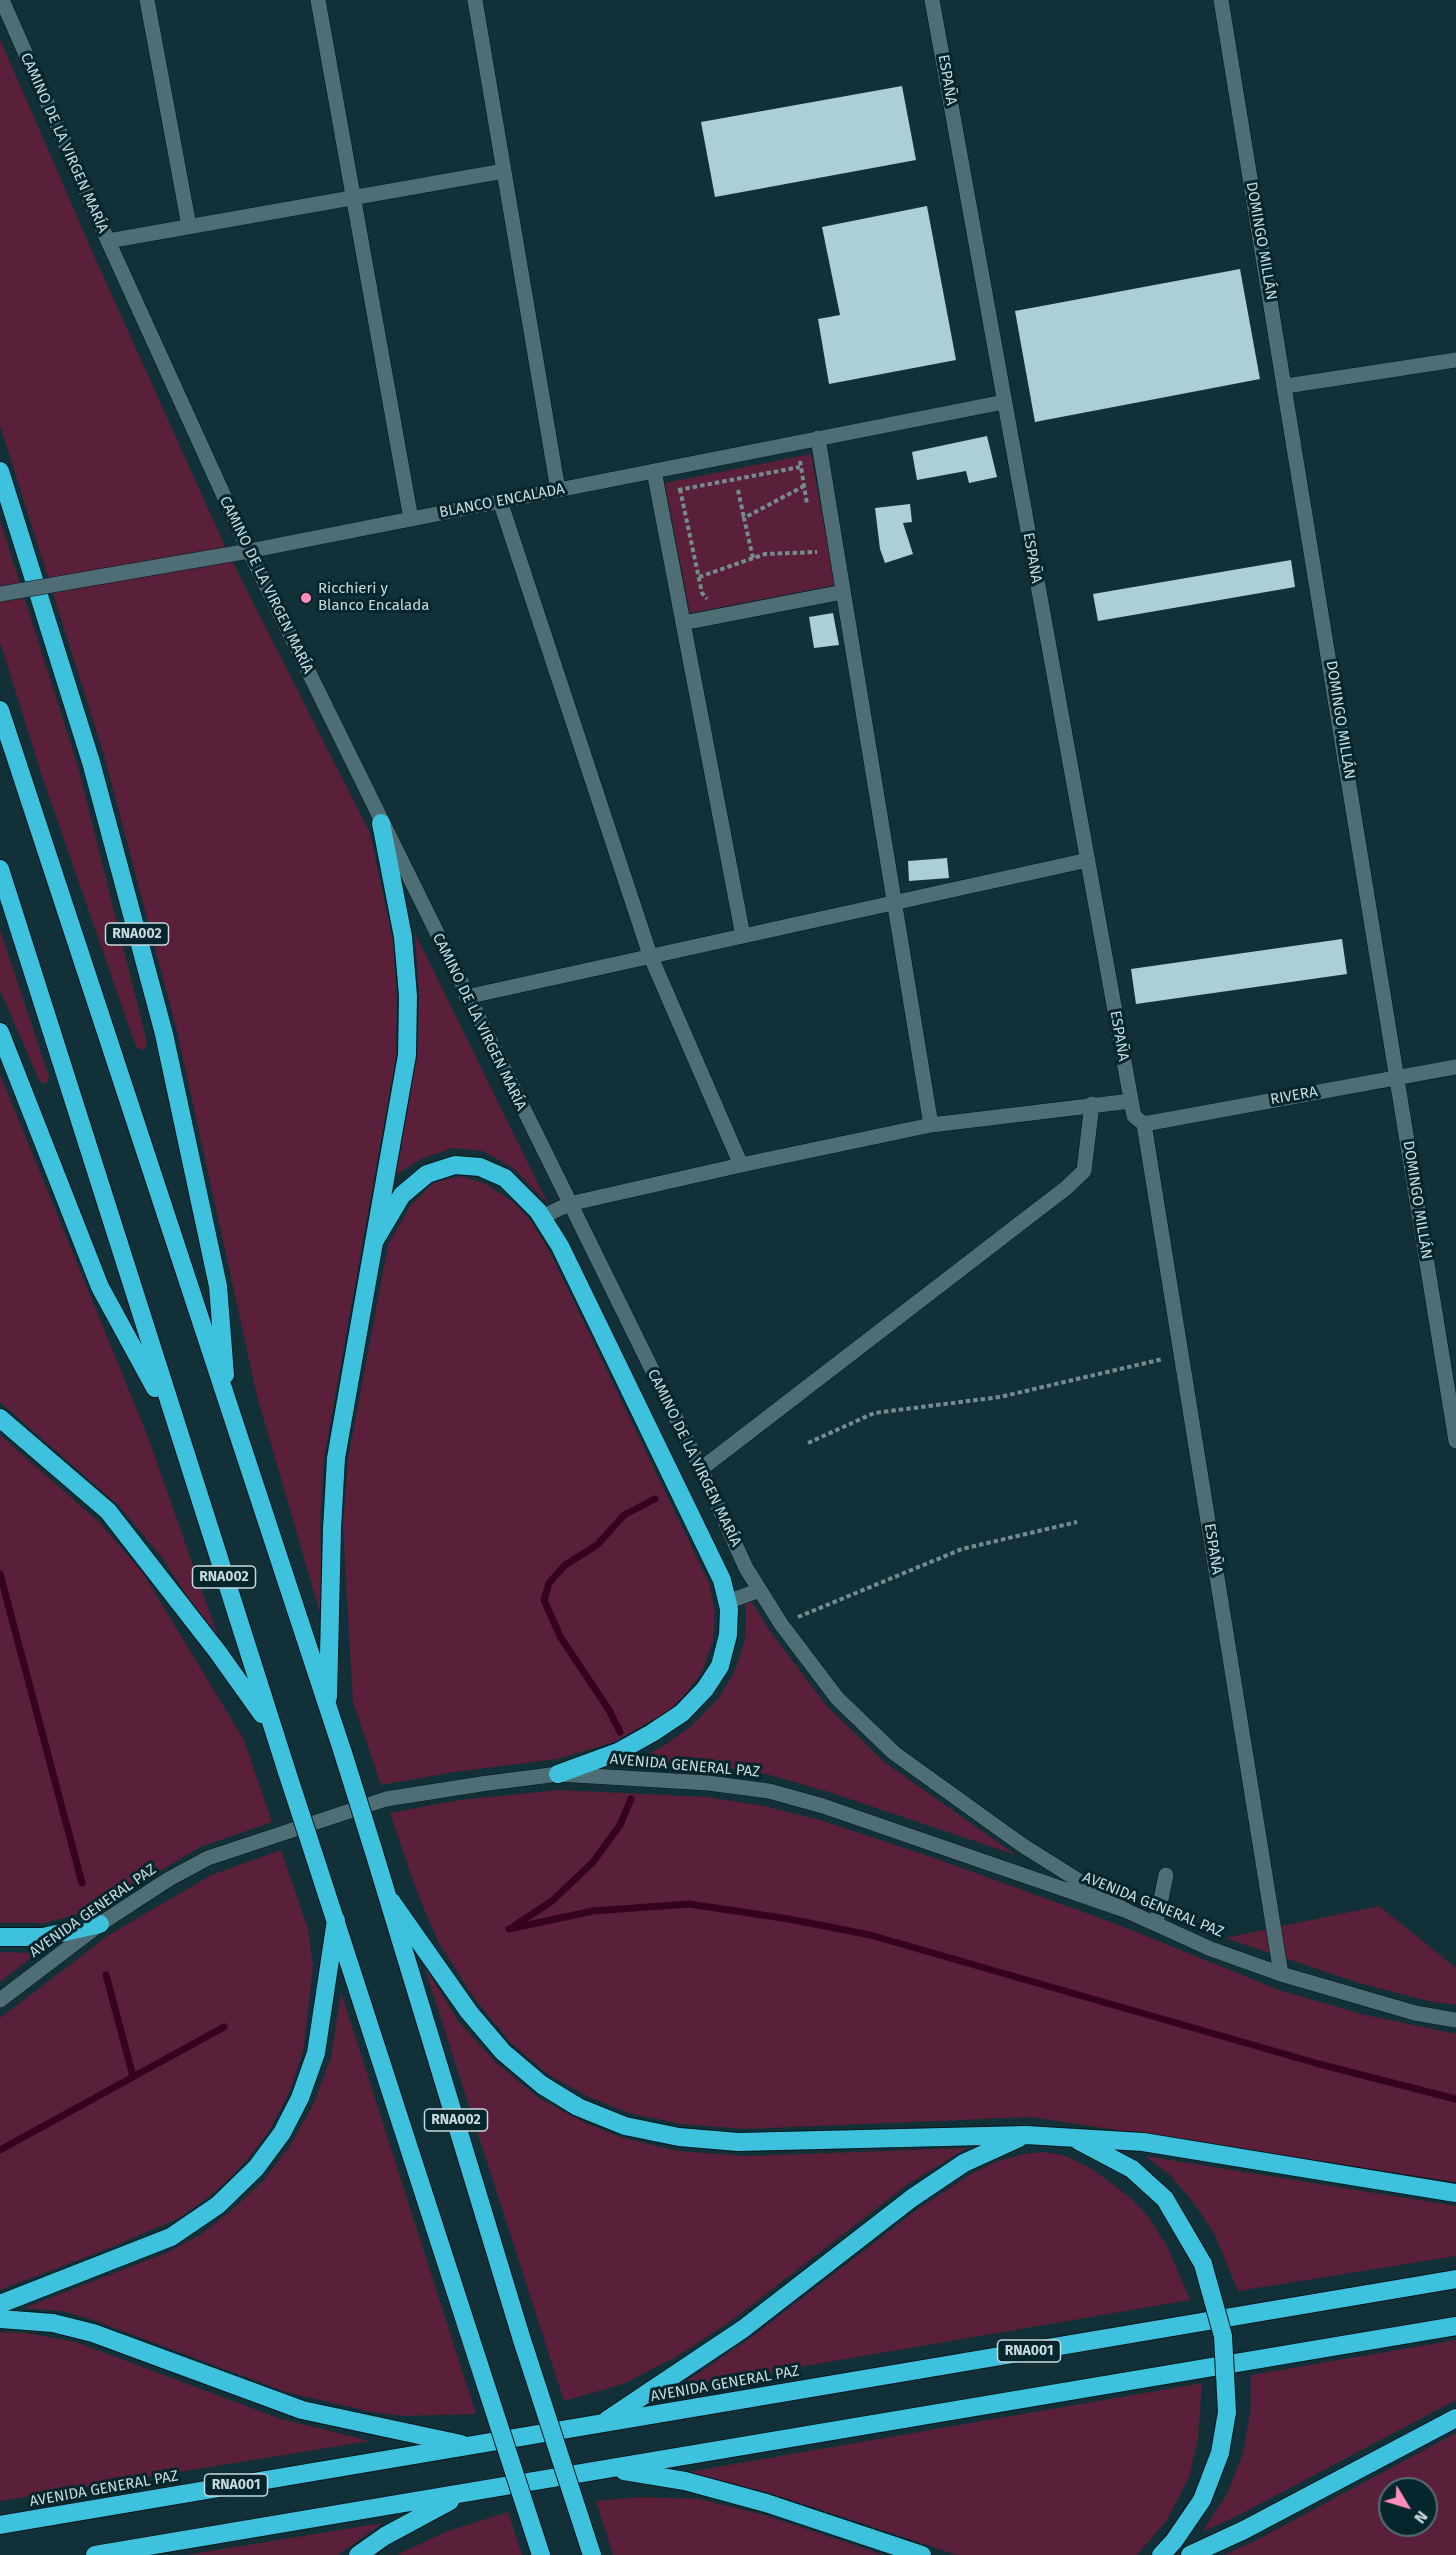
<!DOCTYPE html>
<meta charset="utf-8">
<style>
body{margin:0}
#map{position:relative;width:1456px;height:2555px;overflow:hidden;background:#113037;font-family:"Fira Sans",sans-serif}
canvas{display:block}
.north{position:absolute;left:1378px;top:2477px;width:60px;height:60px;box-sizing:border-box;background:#06262d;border:2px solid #546e74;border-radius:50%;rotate:128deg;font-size:16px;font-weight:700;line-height:24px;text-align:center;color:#c9dade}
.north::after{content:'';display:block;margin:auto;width:21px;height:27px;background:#ff8eba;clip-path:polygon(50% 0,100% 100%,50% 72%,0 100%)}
</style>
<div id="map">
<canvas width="1456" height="2555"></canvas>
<div class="north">N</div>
</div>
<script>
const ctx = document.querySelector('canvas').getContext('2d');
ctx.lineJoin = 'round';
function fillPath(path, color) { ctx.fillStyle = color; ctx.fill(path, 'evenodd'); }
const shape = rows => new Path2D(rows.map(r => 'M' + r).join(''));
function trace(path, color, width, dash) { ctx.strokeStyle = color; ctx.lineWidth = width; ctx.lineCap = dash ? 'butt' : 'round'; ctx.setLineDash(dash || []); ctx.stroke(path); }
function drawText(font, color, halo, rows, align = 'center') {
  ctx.font = font + ' "Fira Sans",sans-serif'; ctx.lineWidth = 6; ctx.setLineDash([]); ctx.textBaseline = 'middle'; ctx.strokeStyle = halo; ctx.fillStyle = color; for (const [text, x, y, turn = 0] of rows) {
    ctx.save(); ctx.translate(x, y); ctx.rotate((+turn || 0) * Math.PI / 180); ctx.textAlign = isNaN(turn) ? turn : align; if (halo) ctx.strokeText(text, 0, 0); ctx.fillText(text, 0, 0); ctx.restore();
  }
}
const green = shape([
 [0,39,92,251,229,555,370,833,393,940,397,995,396,1057,324,1458,320,1523,323,1623,257,1396,177,1031,104,755,0,425],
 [811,454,835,585,690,613,665,483],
 [0,520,78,767,147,1043,145,1049,142,1050,136,1047,43,779,0,642],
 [0,929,49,1077,47,1082,43,1084,39,1080,0,990],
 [415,933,548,1204,513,1168,483,1151,453,1148,421,1159,396,1175,417,1057,419,999],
 [0,1074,148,1437,225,1656,162,1557,118,1505,0,1402],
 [461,1176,486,1184,513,1202,531,1221,550,1252,709,1583,715,1612,713,1641,701,1674,686,1693,670,1710,614,1742,557,1759,455,1772,381,1785,353,1702,343,1526,348,1459,388,1245,411,1205,433,1183],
 [0,1435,99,1522,143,1573,244,1740,272,1822,200,1847,95,1910,44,1923,0,1923],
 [744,1590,772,1634,827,1706,884,1762,1016,1855,829,1792,766,1774,709,1765,635,1761,665,1745,691,1726,718,1699,734,1673,745,1641,746,1613],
 [560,1790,707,1797,764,1806,820,1820,937,1859,1119,1925,1279,1990,1361,2014,1456,2034,1456,2182,1031,2117,746,2129,681,2124,629,2113,589,2097,549,2075,510,2042,474,1998,438,1941,417,1892,390,1813,459,1800],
 [281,1850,308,1929,313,1966,303,2052,289,2093,269,2131,251,2155,230,2178,206,2199,179,2218,112,2247,0,2290,0,2018,109,1935,211,1875],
 [1379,1906,1456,1968,1456,2005,1428,2001,1359,1983,1225,1938],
 [0,1952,37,1953,0,1982],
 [424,1966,459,2022,495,2062,539,2098,585,2123,623,2138,678,2151,747,2156,967,2148,908,2184,731,2321,676,2357,623,2384,564,2401],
 [341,1992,476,2414,404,2416,372,2412,286,2392,93,2320,62,2311,24,2308,166,2253,200,2235,232,2210,263,2181,290,2146,314,2103,331,2057],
 [1044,2152,1066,2156,1092,2169,1131,2198,1147,2215,1168,2248,1190,2300,676,2388,749,2339,918,2209,971,2174,996,2162,1023,2154],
 [1145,2156,1456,2206,1456,2256,1238,2291,1214,2233,1194,2203,1169,2174],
 [0,2332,26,2333,76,2342,278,2418,370,2441,0,2501],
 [1456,2340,1456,2400,1237,2516,1202,2532,1227,2494,1243,2453,1251,2408,1251,2375],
 [1202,2383,1198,2439,1189,2477,1167,2520,1137,2555,957,2555,773,2494,688,2472],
 [1456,2433,1456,2555,1224,2555,1253,2542],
 [1390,2489,1426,2489,1426,2525,1390,2525],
 [642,2497,699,2499,764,2515,884,2555,613,2555,596,2501],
 [508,2512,522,2555,396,2555,448,2531],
 [383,2523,338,2555,185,2555]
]);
const stream = shape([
 [0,1574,82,1883],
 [620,1732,609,1710,561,1638,544,1600,549,1583,565,1565,597,1545,624,1515,655,1499],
 [514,1926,552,1901,593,1862,620,1825,631,1799],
 [509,1929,593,1911,689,1904,789,1919,870,1935,1319,2064,1456,2099],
 [106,1975,133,2076],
 [0,2150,224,2027]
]);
const building = shape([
 [902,86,916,160,715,197,701,122],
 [927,206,956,360,829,384,818,319,840,315,822,227],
 [1240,269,1260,379,1035,422,1015,311],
 [987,436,997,477,969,483,966,471,917,480,912,452],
 [910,504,912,522,903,523,913,554,885,563,880,549,875,508],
 [1291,560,1295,587,1098,621,1093,594],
 [833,613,839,645,814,648,809,617],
 [947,858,949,878,909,881,908,861],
 [1342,939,1347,974,1136,1004,1131,969]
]);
const path = shape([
 [800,461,807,504],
 [680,489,702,593,707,599],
 [678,490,800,467],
 [738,490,744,518],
 [753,558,744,518,804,486],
 [699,577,765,554,817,552],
 [808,1443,874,1413,1000,1397,1163,1359],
 [798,1617,962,1549,1077,1522]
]);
const minor = shape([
 [2,0,108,241,249,551,701,1469,746,1568,781,1624,837,1698,894,1753,1022,1845,1127,1911],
 [147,0,189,226],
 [318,0,411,519],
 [475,0,558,490],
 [932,0,1134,1116,1144,1124,1456,1067],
 [1221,0,1456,1441],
 [108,241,504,171],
 [1286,386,1456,360],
 [818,438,931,1125],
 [654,471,743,936],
 [500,501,650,955,741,1165],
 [127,572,249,551,1004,402],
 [683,623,843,592],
 [466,997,1088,860],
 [1144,1124,1281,1974],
 [542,1217,569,1204,741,1165,931,1125,1131,1101],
 [701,1469,1066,1188,1084,1171,1092,1104],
 [727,1602,760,1590],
 [1156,1923,1166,1875],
 [0,2000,100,1924,169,1879,208,1858,386,1799,481,1784,558,1774,708,1783,769,1791,823,1806,1127,1911,1211,1949,1281,1974,1415,2013,1456,2020]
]);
const highway = shape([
 [0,471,91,762,164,1034,218,1286,225,1375],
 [0,710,343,1753],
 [0,869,287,1772],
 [0,1032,100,1287,155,1388],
 [374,1242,402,1195,427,1174,455,1165,480,1167,505,1178,538,1211,560,1246,722,1580,729,1609,728,1635,720,1666,705,1689,682,1713,652,1733,618,1752,558,1774],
 [0,1418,108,1511,217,1651,262,1714],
 [328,1697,332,1529,336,1458,407,1055,408,996,403,937,381,823],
 [373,1849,522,2340],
 [318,1867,476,2355],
 [391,1901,469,2012,503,2052,542,2085,578,2107,625,2126,679,2137,738,2142,1026,2135,1143,2142,1456,2193],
 [0,1937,43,1937,100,1924],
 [1079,2141,1132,2169,1165,2199,1203,2264],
 [0,2304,171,2237,218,2205,256,2168,282,2133,300,2098,316,2053,336,1920],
 [0,2319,53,2323,93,2333,302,2410,461,2444],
 [607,2420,743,2329,912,2198,964,2163,1019,2138],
 [624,2471,685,2481,766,2503,922,2555],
 [0,2525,1456,2279],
 [95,2555,1456,2326],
 [358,2555,385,2536,450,2501],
 [1161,2555,1174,2541,1202,2500,1220,2453,1227,2412],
 [1190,2555,1244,2530,1456,2418]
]);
const minorBridge = shape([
 [0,594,127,572]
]);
const highwayBridge = shape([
 [343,1753,373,1849],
 [287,1772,318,1867],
 [1203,2264,1223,2336,1227,2412],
 [522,2340,592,2555],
 [476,2355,541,2555]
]);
const markers = [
 [306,598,6,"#ff8eba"]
];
const shields = [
 [137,934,63],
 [224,1577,63],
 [456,2120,63],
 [1029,2351,63],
 [236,2485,63]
];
const shieldNames = [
 ["RNA002",137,934],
 ["RNA002",224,1577],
 ["RNA002",456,2120],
 ["RNA001",1029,2351],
 ["RNA001",236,2485]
];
const streetNames = [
 ["ESPAÑA",947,80,80],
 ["CAMINO DE LA VIRGEN MARÍA",64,143,66],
 ["DOMINGO MILLÁN",1261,241,80],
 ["BLANCO ENCALADA",502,501,-11],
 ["ESPAÑA",1032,558,80],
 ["CAMINO DE LA VIRGEN MARÍA",266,585,64],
 ["DOMINGO MILLÁN",1340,720,81],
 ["CAMINO DE LA VIRGEN MARÍA",479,1022,64],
 ["ESPAÑA",1119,1036,80],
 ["RIVERA",1294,1096,-10],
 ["DOMINGO MILLÁN",1417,1200,81],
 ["CAMINO DE LA VIRGEN MARÍA",694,1458,64],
 ["ESPAÑA",1213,1549,81],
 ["AVENIDA GENERAL PAZ",685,1766,5],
 ["AVENIDA GENERAL PAZ",1153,1905,22],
 ["AVENIDA GENERAL PAZ",93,1911,-35],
 ["AVENIDA GENERAL PAZ",725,2384,-10],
 ["AVENIDA GENERAL PAZ",104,2489,-10]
];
const poiNames = [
 ["Ricchieri y",318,589],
 ["Blanco Encalada",318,606]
];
fillPath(green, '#5a2039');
trace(stream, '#35041c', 7);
fillPath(building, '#acced7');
trace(minor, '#00171e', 16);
trace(highway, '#00171e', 20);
trace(path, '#748c91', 4, [4.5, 3]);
trace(minor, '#4e6d75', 15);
trace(highway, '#3dc1dd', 18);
trace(minorBridge, '#00171e', 16, []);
trace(highwayBridge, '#00171e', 20, []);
trace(minorBridge, '#4e6d75', 15);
trace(highwayBridge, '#3dc1dd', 18);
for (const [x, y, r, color] of markers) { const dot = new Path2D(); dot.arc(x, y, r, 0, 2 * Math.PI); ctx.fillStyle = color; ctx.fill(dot); trace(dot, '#06262d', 2); }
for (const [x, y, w] of shields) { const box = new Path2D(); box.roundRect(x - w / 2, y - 11, w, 22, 4.5); ctx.fillStyle = '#06262d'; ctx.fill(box); trace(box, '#c9dade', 1.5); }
drawText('bold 14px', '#c9dade', null, shieldNames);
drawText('15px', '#c9dade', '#06262d', streetNames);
drawText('15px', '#c9dade', '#06262d', poiNames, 'left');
</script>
